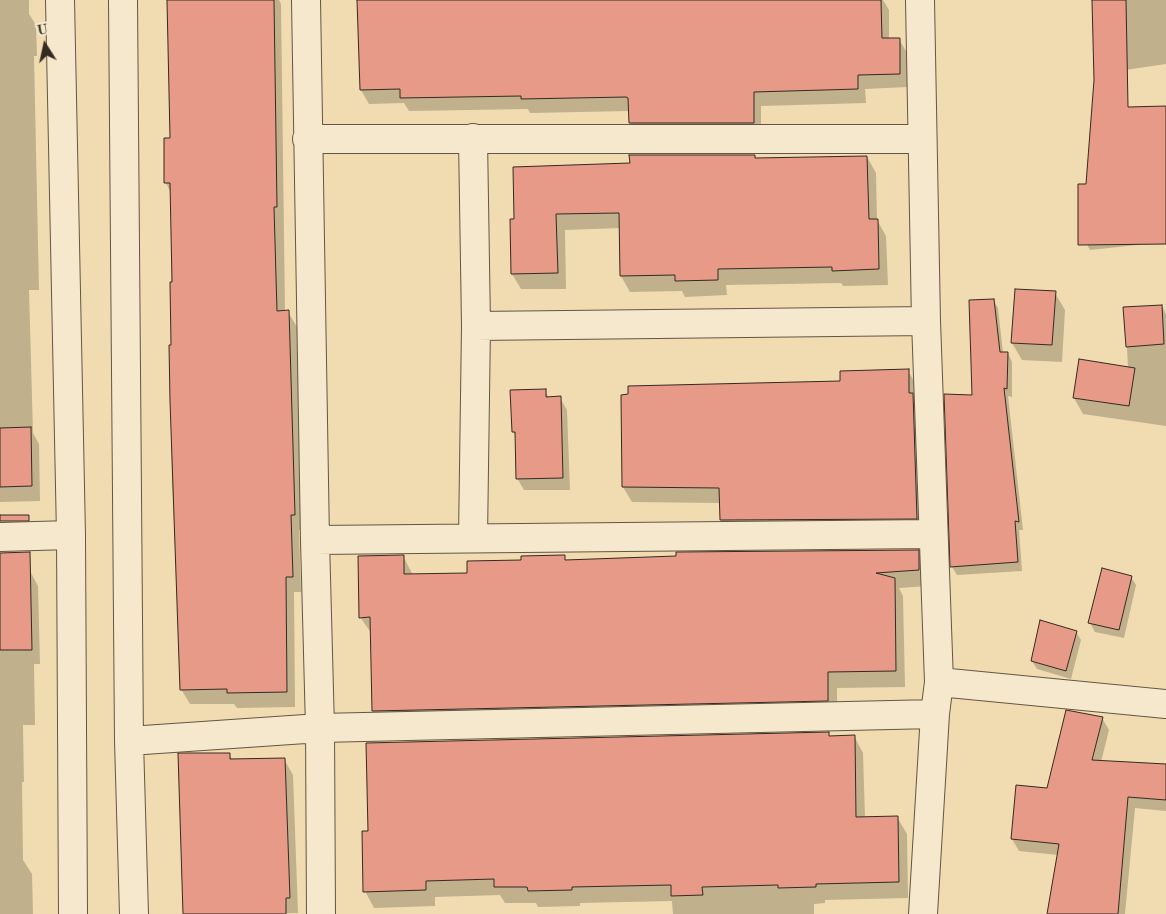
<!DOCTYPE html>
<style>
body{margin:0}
#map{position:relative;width:1166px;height:914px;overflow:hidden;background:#f0dcb0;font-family:"Old Standard TT",serif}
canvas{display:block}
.north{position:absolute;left:20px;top:20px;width:50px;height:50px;-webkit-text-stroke:4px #f5e8cc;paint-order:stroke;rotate:350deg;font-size:14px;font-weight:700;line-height:20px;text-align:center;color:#342a21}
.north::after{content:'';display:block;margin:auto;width:18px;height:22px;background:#342a21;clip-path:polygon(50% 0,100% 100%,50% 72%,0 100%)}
</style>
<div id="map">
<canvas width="1166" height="914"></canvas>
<div class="north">U</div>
</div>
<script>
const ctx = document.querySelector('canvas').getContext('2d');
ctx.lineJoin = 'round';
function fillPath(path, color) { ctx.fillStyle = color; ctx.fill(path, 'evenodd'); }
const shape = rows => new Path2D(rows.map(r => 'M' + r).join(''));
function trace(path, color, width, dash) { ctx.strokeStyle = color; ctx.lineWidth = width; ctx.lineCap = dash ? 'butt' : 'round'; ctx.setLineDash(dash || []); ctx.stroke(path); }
const shadow = shape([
 [0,0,29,0,29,14,36,25,37,56,34,56,39,290,29,290,33,433,39,444,40,501,0,502],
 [168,0,279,0,281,4,285,312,288,312,297,327,303,530,299,530,301,592,294,592,295,707,237,708,234,704,190,704,181,689,172,476,170,347,172,347,171,193,166,183,165,139,171,139],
 [358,0,883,0,889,10,889,39,899,39,907,53,907,87,865,89,866,103,761,106,761,137,638,137,630,123,630,111,530,113,528,109,409,111,404,103,369,104,361,90],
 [1093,0,1166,0,1166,64,1105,73],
 [1166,107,1166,242,1090,250,1080,232,1087,185],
 [754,156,756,159,867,157,876,173,877,220,886,236,888,285,843,286,841,283,726,285,727,295,685,297,682,291,630,292,621,276,621,228,565,230,566,289,521,289,512,274,515,220,631,164],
 [1055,293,1065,310,1062,362,1022,360,1012,343],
 [993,300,998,308,1003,353,1008,353,1012,362,1012,397,1008,396,1023,530,1019,530,1022,571,957,575,952,567,946,395,973,396],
 [1162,306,1166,314,1166,426,1083,414,1074,398,1128,368,1125,308],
 [908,371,917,386,925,533,730,535,721,520,721,503,632,502,623,487,842,382],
 [545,390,549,398,560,398,567,410,570,490,524,490,517,478,516,437,513,431],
 [918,551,927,568,928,586,899,588,903,596,905,687,837,688,837,717,383,727,373,711,372,634,360,617,403,556,413,575,469,574,522,561,564,556,566,561],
 [30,571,38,586,40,664,34,664,35,725,23,725,24,782,22,782,23,860,32,874,33,914,0,914,0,572],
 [1131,577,1136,585,1124,638,1095,632,1090,623],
 [1076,632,1081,640,1071,679,1037,669,1032,661],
 [1102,718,1109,730,1101,762,1166,765,1166,811,1135,808,1125,914,1048,914,1058,855,1019,851,1012,839],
 [828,733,830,737,854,736,863,753,865,818,897,817,907,834,908,898,825,900,825,903,814,904,814,914,673,914,672,901,580,903,580,906,538,907,536,903,505,903,500,895,435,897,435,906,374,908,365,891],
 [229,754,233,761,284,759,293,775,298,913,184,914]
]);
const building = shape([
 [167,0,274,0,277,207,274,207,277,311,289,310,295,515,291,515,293,577,286,577,287,692,227,693,227,689,180,690,170,401,169,345,171,345,170,282,172,282,170,183,164,183,164,138,170,138,167,0],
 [357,0,881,0,882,38,900,38,900,74,858,75,858,89,754,92,754,123,629,123,628,98,626,97,521,99,521,96,400,98,400,89,360,90,357,0],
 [1092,0,1126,0,1128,107,1166,106,1166,244,1078,245,1078,184,1086,184,1094,80,1092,0],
 [629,155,755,155,755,158,867,156,869,219,878,219,879,269,832,271,832,267,718,269,718,280,675,281,675,275,620,276,619,213,556,214,558,273,511,274,510,219,514,219,513,167,630,163,629,155],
 [1015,289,1056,291,1052,345,1011,343,1015,289],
 [994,299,1000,352,1008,352,1007,389,1004,388,1019,522,1015,521,1018,562,950,567,944,394,972,395,969,300,994,299],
 [1162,305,1164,344,1126,347,1123,307,1162,305],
 [1079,359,1135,368,1129,406,1073,398,1079,359],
 [909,369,909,393,913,393,917,519,720,520,719,488,622,487,621,395,628,394,628,386,840,381,840,371,909,369],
 [546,389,546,397,561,396,563,478,516,479,515,432,512,432,510,390,546,389],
 [31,427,32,486,0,487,0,428,31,427],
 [0,515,29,515,29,521,0,521,0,515],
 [919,550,919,570,876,573,895,578,896,671,828,672,828,701,372,711,370,617,359,618,358,556,404,555,404,574,467,573,467,561,521,560,521,556,565,555,565,560,676,556,676,552,919,550],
 [30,552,32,650,0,650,0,553,30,552],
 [1102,568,1132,576,1119,630,1088,623,1102,568],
 [1040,620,1077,631,1066,671,1031,661,1040,620],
 [1066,710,1103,717,1092,760,1166,764,1166,800,1128,797,1118,914,1047,914,1059,844,1011,839,1016,785,1047,788,1066,710],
 [829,732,829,736,855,735,856,817,898,816,899,882,816,884,816,887,778,888,778,885,702,887,703,895,671,896,671,885,572,887,572,890,528,891,527,887,494,887,494,879,426,881,426,890,363,892,362,831,368,831,366,743,829,732],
 [178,753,230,753,230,759,285,758,290,898,286,898,286,914,183,914,178,753]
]);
const minor = shape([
 [60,0,71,535,73,914],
 [123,0,129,741,134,914],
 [306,0,315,540,320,728,321,914],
 [920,0,926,321,939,682,935,714,923,914],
 [307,139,922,139],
 [476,326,926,321],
 [0,537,71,535],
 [473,538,476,326,473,138],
 [315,540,933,534],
 [939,682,1166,704],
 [129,741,320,728,935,714]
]);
fillPath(shadow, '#0003');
fillPath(building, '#e69a87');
trace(building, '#342a21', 1);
trace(minor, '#635645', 30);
trace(minor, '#f5e8cc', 28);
</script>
